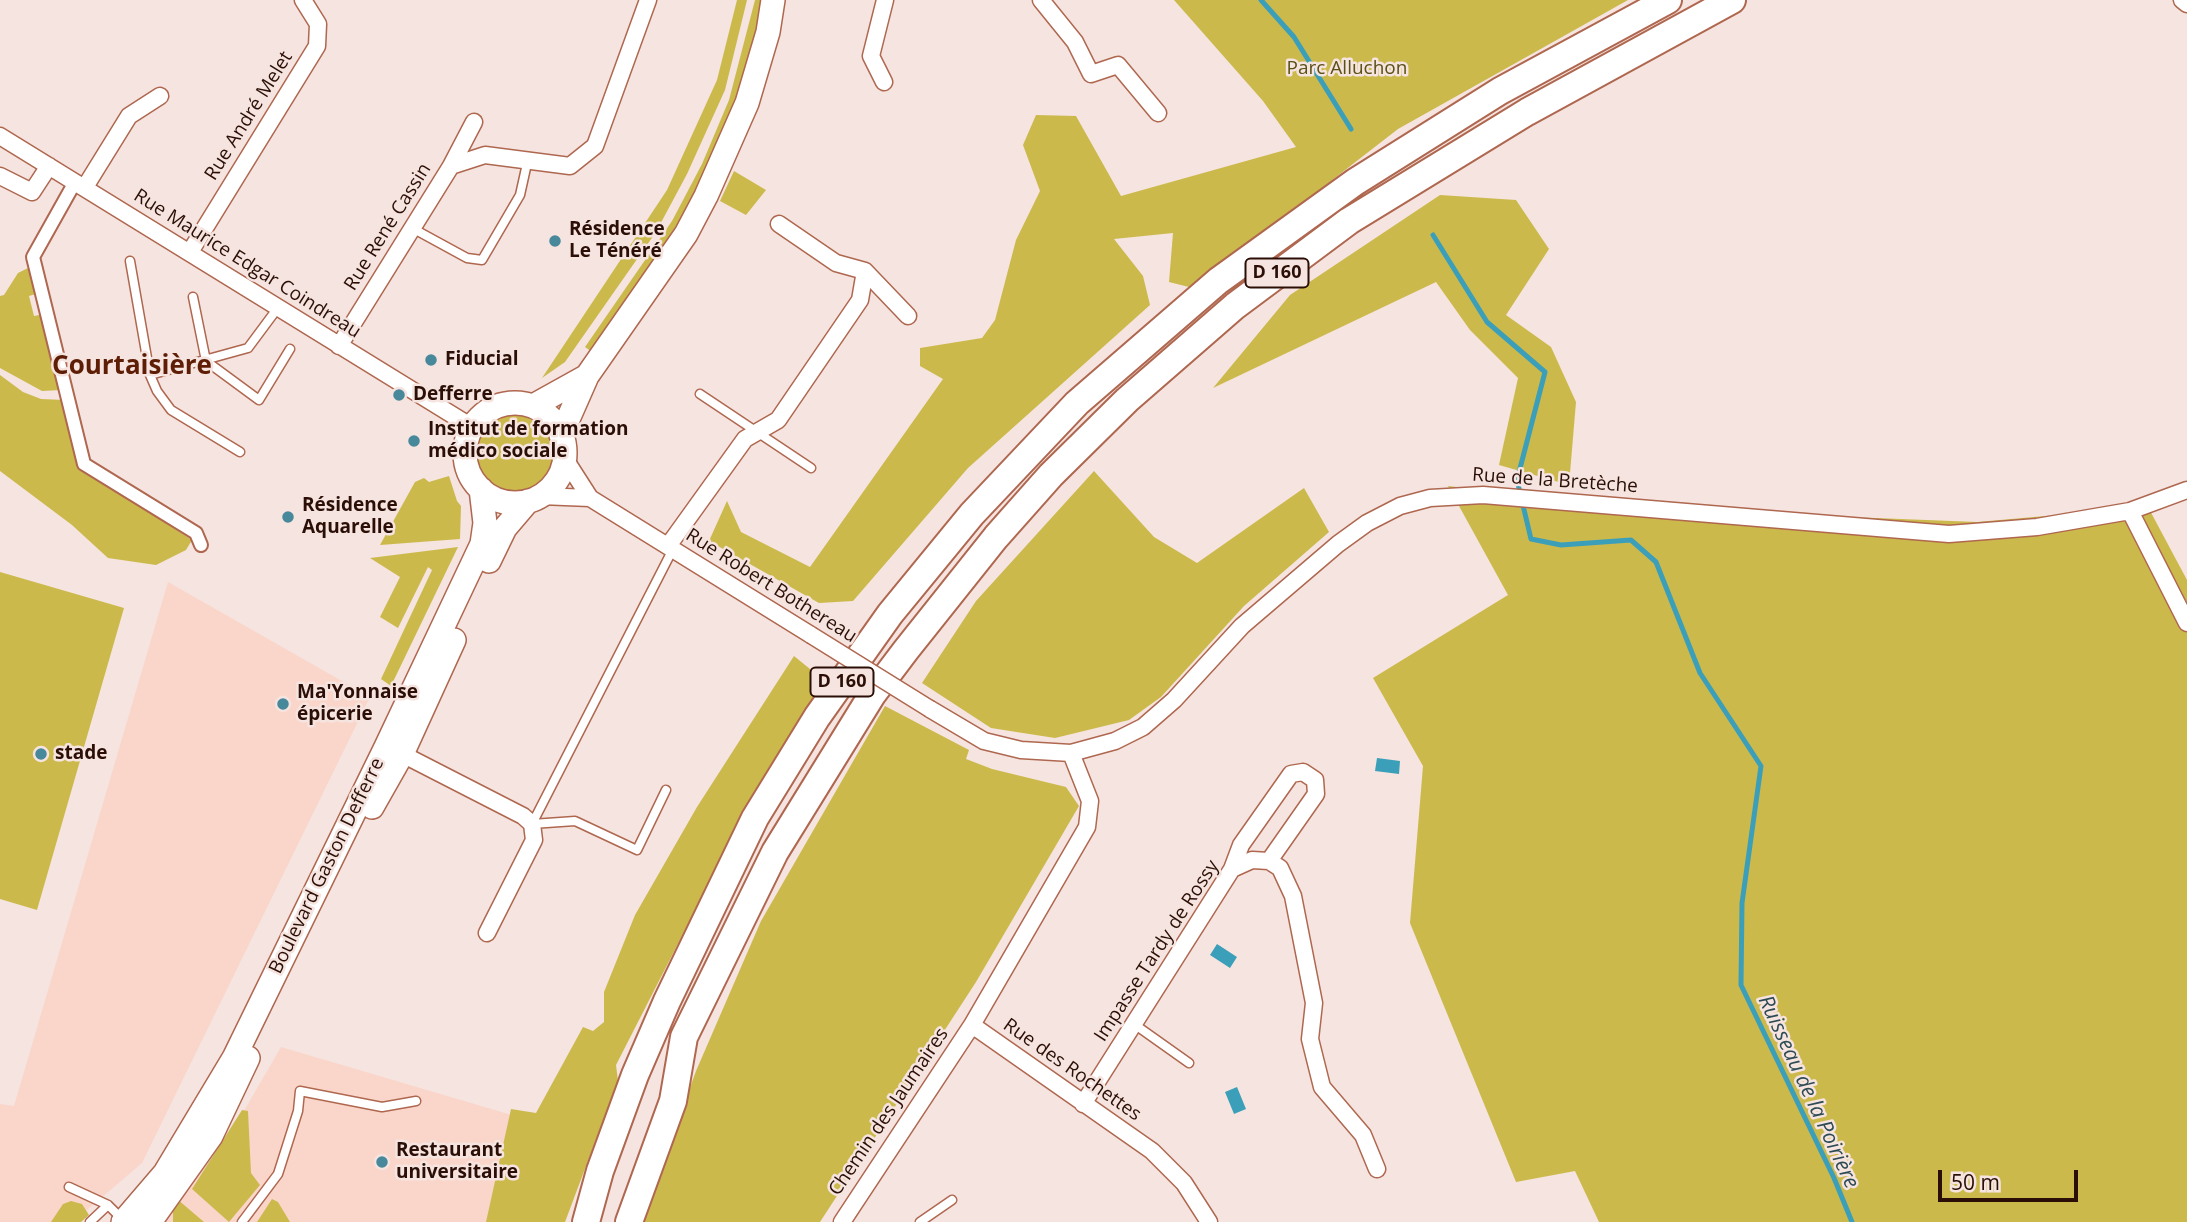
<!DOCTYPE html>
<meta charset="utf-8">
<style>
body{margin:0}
#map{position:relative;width:2187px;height:1222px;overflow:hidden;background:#f5e4df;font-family:"Open Sans",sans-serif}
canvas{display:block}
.scale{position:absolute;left:1938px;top:1170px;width:140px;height:32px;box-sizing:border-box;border:4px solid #2b0f06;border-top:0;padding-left:9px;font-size:21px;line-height:24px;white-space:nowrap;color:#2b0f06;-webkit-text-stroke:5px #f5e4df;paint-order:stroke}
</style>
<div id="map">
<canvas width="2187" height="1222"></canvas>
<div class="scale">50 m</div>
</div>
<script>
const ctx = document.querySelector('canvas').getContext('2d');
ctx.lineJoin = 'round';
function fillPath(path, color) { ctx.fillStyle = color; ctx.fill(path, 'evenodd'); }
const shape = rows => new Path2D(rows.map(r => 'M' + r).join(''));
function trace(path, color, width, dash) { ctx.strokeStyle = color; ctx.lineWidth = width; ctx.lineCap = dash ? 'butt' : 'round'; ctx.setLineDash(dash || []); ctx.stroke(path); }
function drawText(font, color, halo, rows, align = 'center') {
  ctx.font = font + ' "Open Sans",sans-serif'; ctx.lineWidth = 5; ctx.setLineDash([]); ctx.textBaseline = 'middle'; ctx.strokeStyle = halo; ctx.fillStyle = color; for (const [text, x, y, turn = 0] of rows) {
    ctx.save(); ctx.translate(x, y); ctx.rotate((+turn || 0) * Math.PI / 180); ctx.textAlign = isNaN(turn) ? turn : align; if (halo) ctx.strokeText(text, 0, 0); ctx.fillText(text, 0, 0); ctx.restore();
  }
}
const built = shape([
 [168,582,370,697,142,1163,73,1222,0,1222,0,1104,14,1106],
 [281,1047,549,1126,535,1222,161,1222,230,1135]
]);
const green = shape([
 [737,0,747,0,725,90,687,174,656,232,565,362,542,378,667,190,717,80],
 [755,0,764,0,740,92,690,205,592,352,585,347,672,221,702,164,729,100],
 [1174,0,1628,0,1398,129,1193,288,1169,282,1173,233,1114,239,1143,276,1150,305,968,468,853,601,819,603,709,541,727,501,741,532,810,567,943,379,920,366,920,348,982,338,995,320,1016,240,1040,191,1023,145,1036,115,1076,116,1121,196,1296,147,1263,101],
 [734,171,766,190,746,215,720,201],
 [1440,195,1516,200,1549,249,1506,315,1551,347,1576,402,1569,485,1499,465,1518,378,1470,330,1436,282,1213,388,1290,295],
 [32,266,39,293,29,296,34,316,45,314,61,390,42,391,0,368,0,296,4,295,18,273],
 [0,375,23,392,41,399,64,400,81,468,192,540,186,550,156,565,108,558,72,525,0,471],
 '475 454a39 39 0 1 1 78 0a39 39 0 1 1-78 0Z',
 [1094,471,1154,537,1197,563,1304,488,1329,532,1244,606,1161,697,1129,720,1055,738,991,728,922,683,976,601],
 [449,476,457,501,461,506,460,539,380,545,415,482,424,478,429,482],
 [1448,486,1646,509,1977,522,2148,507,2187,580,2187,1222,1599,1222,1575,1171,1516,1182,1410,923,1423,766,1373,678,1508,595],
 [458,547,391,686,381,679,432,570,428,567,398,628,380,617,400,577,370,558],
 [0,572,124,608,37,910,0,899],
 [794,656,826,682,753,797,616,1065,618,1081,565,1222,486,1222,511,1109,536,1113,583,1027,593,1031,604,1022,604,992,635,915,697,807],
 [885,706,969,750,966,759,992,769,1066,787,1079,806,976,982,820,1222,641,1222,696,1071,761,921],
 [242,1110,248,1111,251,1173,260,1185,229,1222,192,1189],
 [177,1199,204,1222,173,1222,173,1203],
 [272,1199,278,1202,290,1222,257,1222],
 [71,1201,82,1204,89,1215,81,1222,51,1222,63,1204]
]);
const water = shape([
 [1377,758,1400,761,1399,774,1375,771],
 [1217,944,1237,957,1230,968,1210,955],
 [1237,1087,1246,1109,1234,1114,1225,1092]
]);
const stream = shape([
 [1261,0,1294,37,1351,129],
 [1433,235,1487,322,1545,372,1517,480,1531,539,1561,545,1631,540,1656,562,1700,673,1761,766,1742,903,1741,985,1834,1178,1852,1222]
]);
const service = shape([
 [412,228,467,258,482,260,520,195,528,159],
 [130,261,150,375,157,391,171,410,240,452],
 [193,297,206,361,259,400,290,349],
 [150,375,248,348,277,309],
 [700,394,811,468],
 [532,824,673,549],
 [532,824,575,821,637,850,666,790],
 [1134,1024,1189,1063],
 [69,1187,108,1205,123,1220],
 [90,1222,108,1205],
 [242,1222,278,1174,298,1111,300,1091,382,1107,416,1101],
 [920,1222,952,1200]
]);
const pedestrian = shape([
 [75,182,33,257,84,464,196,533,201,545]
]);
const minor = shape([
 [1041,0,1075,42,1091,74,1118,65,1158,113],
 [2182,0,2187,4],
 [884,82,871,56,885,0],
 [0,136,472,427],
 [451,166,474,122],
 [0,176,32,192,49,166],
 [85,187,129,116,160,96],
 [190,252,317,46,318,24,303,0],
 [865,271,908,316],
 [339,346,451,166,485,155,570,166,595,146,648,0],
 [565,459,590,498,811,635],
 [540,496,590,498],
 [2130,511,2187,623],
 [668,546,745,439,778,420,860,300,865,271,836,263,779,224],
 [930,709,984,741,1021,750,1071,753,1115,741,1143,727,1174,700,1242,626,1338,544,1367,523,1400,506,1430,498,1483,495,1949,534,2037,527,2130,511,2187,490],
 [1071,753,1090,801,1087,827,972,1025,1152,1151,1184,1183,1209,1222],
 [402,754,523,816,532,824,534,840,487,933],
 [1232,869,1241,845,1291,774,1303,772,1315,780,1316,794,1269,861],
 [1083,1104,1232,869,1252,860,1269,861,1280,868,1293,896,1314,1003,1310,1039,1322,1087,1363,1135,1377,1169],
 [842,1222,972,1025]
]);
const secondary = shape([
 '465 453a50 50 0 1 1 100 0a50 50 0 1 1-100 0Z',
 [533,406,587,376],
 [561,435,587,376,686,234,706,196,747,103,768,32,773,0],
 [489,561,505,528,528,501],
 [372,807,402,754,454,640],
 [123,1222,165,1173,234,1058,386,747,482,544,485,523,481,489],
 [150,1222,211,1136,248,1058]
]);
const trunk = shape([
 [586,1222,600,1171,635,1075,667,1001,755,818,817,717,890,614,972,514,1077,403,1218,281,1355,182,1500,91,1668,0],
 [629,1222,673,1101,684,1037,775,852,872,695,906,650,996,537,1051,475,1127,400,1235,306,1349,221,1527,112,1732,0]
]);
const minorBridge = shape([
 [811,635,930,709]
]);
const markers = [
 [555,241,7,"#48889b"],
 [431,360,7,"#48889b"],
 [399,395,7,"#48889b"],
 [414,441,7,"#48889b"],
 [288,517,7,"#48889b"],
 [283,704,7,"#48889b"],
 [41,754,7,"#48889b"],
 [382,1162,7,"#48889b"]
];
const shields = [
 [1277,273,63],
 [842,682,63]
];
const shieldNames = [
 ["D 160",1277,273],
 ["D 160",842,682]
];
const parkNames = [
 ["Parc Alluchon",1347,69]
];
const streetNames = [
 ["Rue André Melet",249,116,-58],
 ["Rue René Cassin",388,227,-58],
 ["Rue Maurice Edgar Coindreau",247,264,32],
 ["Rue de la Bretèche",1555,481,4],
 ["Rue Robert Bothereau",771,586,32],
 ["Boulevard Gaston Defferre",327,866,-64],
 ["Impasse Tardy de Rossy",1157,951,-57],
 ["Rue des Rochettes",1072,1070,35],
 ["Chemin des Jaumaires",889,1112,-56]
];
const poiNames = [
 ["Résidence",569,230],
 ["Le Ténéré",569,252],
 ["Fiducial",445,360],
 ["Defferre",413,395],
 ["Institut de formation",428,430],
 ["médico sociale",428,452],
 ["Résidence",302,506],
 ["Aquarelle",302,528],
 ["Ma'Yonnaise",297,693],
 ["épicerie",297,715],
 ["stade",55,754],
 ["Restaurant",396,1151],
 ["universitaire",396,1173]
];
const waterNames = [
 ["Ruisseau de la Poirière",1808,1092,65]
];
const districtNames = [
 ["Courtaisière",132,367]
];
fillPath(built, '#fad6ca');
fillPath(green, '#ccb94c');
fillPath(water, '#3c9fba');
trace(stream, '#3c9fba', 5);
trace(service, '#af674f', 11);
trace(pedestrian, '#af674f', 16);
trace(minor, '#af674f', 19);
trace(secondary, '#af674f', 26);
trace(trunk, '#af674f', 30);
trace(service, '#fff', 8);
trace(pedestrian, '#fff', 12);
trace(minor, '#fff', 16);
trace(secondary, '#fff', 23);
trace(trunk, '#fff', 26);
trace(minorBridge, '#af674f', 19, []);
trace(minorBridge, '#fff', 16);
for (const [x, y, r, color] of markers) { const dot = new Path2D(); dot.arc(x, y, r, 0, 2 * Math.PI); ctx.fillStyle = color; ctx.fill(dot); trace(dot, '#f5e4df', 2.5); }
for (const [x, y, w] of shields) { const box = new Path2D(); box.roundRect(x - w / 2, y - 14.5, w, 29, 5); ctx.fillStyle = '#f5e4df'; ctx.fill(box); trace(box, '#2b0f06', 2); }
drawText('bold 18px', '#2b0f06', null, shieldNames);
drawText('19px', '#5b5116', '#f5e4df', parkNames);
drawText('19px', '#2b0f06', '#f5e4df', streetNames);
drawText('bold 19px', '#2b0f06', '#f5e4df', poiNames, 'left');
drawText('italic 21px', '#2d4b54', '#f5e4df', waterNames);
drawText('bold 26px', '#5e1e05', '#f5e4df', districtNames);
</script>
